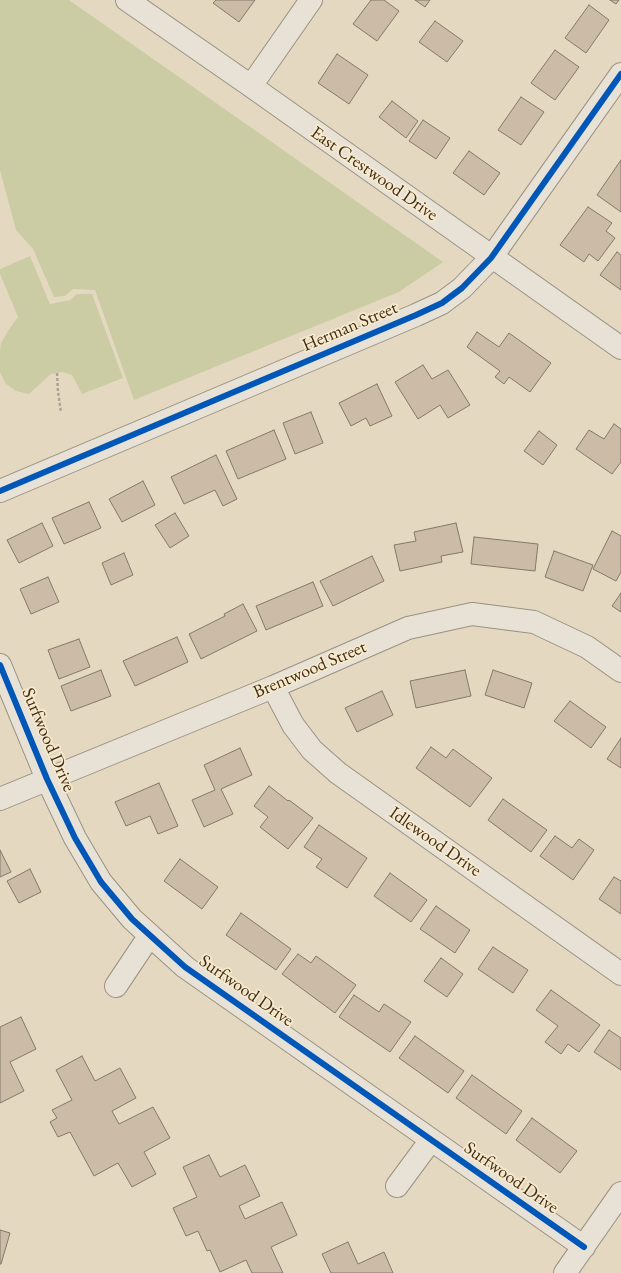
<!DOCTYPE html>
<style>
body{margin:0}
canvas{display:block;background:#e4d9c0}
</style>
<canvas width="621" height="1273"></canvas>
<script>
const ctx = document.querySelector('canvas').getContext('2d');
ctx.lineJoin = 'round';
function fillPath(path, color) { ctx.fillStyle = color; ctx.fill(path, 'evenodd'); }
const shape = rows => new Path2D(rows.map(r => 'M' + r).join(''));
function trace(path, color, width, dash) { ctx.strokeStyle = color; ctx.lineWidth = width; ctx.lineCap = dash ? 'butt' : 'round'; ctx.setLineDash(dash || []); ctx.stroke(path); }
function drawText(font, color, halo, rows, align = 'center') {
  ctx.font = font + ' "EB Garamond",serif'; ctx.lineWidth = 3.5; ctx.setLineDash([]); ctx.textBaseline = 'middle'; ctx.strokeStyle = halo; ctx.fillStyle = color; for (const [text, x, y, turn = 0] of rows) {
    ctx.save(); ctx.translate(x, y); ctx.rotate((+turn || 0) * Math.PI / 180); ctx.textAlign = isNaN(turn) ? turn : align; if (halo) ctx.strokeText(text, 0, 0); ctx.fillText(text, 0, 0); ctx.restore();
  }
}
const green = shape([
 [0,0,69,0,443,262,399,292,134,400,95,290,73,289,65,296,54,297,33,249,16,230,0,170],
 [30,256,50,304,70,300,77,294,92,294,123,378,82,394,72,375,62,372,51,374,29,394,16,391,6,384,0,373,0,349,1,343,9,329,18,317,0,274,0,269]
]);
const building = shape([
 [216,0,255,0,239,22,213,3,216,0],
 [371,0,384,0,399,11,377,41,353,24,371,0],
 [415,0,430,0,425,7,415,0],
 [610,0,619,0,616,4,610,0],
 [589,5,609,20,586,53,565,38,589,5],
 [435,21,463,41,447,62,419,42,435,21],
 [555,50,579,67,555,100,531,83,555,50],
 [337,54,368,75,349,104,318,83,337,54],
 [521,97,544,112,521,145,498,130,521,97],
 [392,101,418,121,406,138,379,117,392,101],
 [423,120,450,138,436,159,409,141,423,120],
 [469,151,500,173,484,195,453,173,469,151],
 [621,160,621,212,597,195,621,160],
 [588,207,612,223,606,231,615,238,598,261,589,254,584,262,560,245,588,207],
 [617,252,621,255,621,290,600,275,617,252],
 [477,332,499,347,509,333,551,363,530,392,509,377,504,384,495,377,500,371,467,347,477,332],
 [423,365,432,379,448,370,470,405,448,418,440,405,418,419,395,382,423,365],
 [377,384,392,416,370,426,366,418,351,426,339,403,377,384],
 [311,412,323,443,295,454,283,423,311,412],
 [614,424,621,429,621,462,612,474,576,449,589,430,604,439,614,424],
 [274,430,286,459,238,479,226,451,274,430],
 [539,431,557,445,543,465,524,451,539,431],
 [216,455,237,499,223,506,215,490,184,504,171,477,216,455],
 [143,481,155,505,122,522,109,499,143,481],
 [89,502,101,528,64,544,52,518,89,502],
 [175,513,189,536,170,548,155,525,175,513],
 [42,523,53,546,19,563,7,540,42,523],
 [456,523,463,552,441,556,442,562,400,571,394,545,416,541,414,532,456,523],
 [612,531,621,536,621,572,616,581,593,569,612,531],
 [474,537,538,544,535,571,471,564,474,537],
 [554,551,593,565,583,591,545,577,554,551],
 [124,553,133,575,111,585,102,563,124,553],
 [372,556,384,581,333,606,320,581,372,556],
 [48,577,59,602,31,614,20,589,48,577],
 [313,582,323,606,266,630,256,606,313,582],
 [621,593,621,612,612,606,621,593],
 [243,604,257,631,201,659,189,634,225,616,224,614,243,604],
 [177,637,188,662,135,686,123,661,177,637],
 [79,639,90,667,59,679,48,650,79,639],
 [101,670,111,696,71,711,61,686,101,670],
 [465,670,471,696,416,708,410,681,465,670],
 [493,670,532,683,524,708,485,695,493,670],
 [382,691,393,715,357,732,345,708,382,691],
 [570,701,606,727,591,748,554,721,570,701],
 [621,738,621,768,607,759,621,738],
 [431,747,446,758,453,749,492,778,470,807,416,768,431,747],
 [240,748,252,775,221,789,233,814,204,827,192,800,215,790,204,765,240,748],
 [159,783,178,826,158,834,150,816,126,826,115,802,159,783],
 [269,786,288,801,289,800,313,818,288,849,260,827,268,817,254,806,269,786],
 [503,799,547,830,531,852,488,820,503,799],
 [319,825,367,858,347,888,316,867,322,859,304,847,319,825],
 [555,836,572,848,579,839,594,850,573,880,540,856,555,836],
 [0,850,11,872,0,877,0,850],
 [180,859,218,887,202,909,164,881,180,859],
 [30,869,41,892,19,903,7,881,30,869],
 [390,873,427,900,411,922,374,896,390,873],
 [614,877,621,881,621,914,599,899,614,877],
 [436,906,470,930,455,953,420,929,436,906],
 [241,913,291,949,276,970,226,935,241,913],
 [493,947,528,970,513,993,478,969,493,947],
 [298,954,311,963,316,956,356,985,335,1013,282,974,298,954],
 [441,958,463,974,447,997,424,981,441,958],
 [551,990,600,1025,579,1052,568,1044,561,1054,545,1042,558,1026,536,1010,551,990],
 [354,995,379,1012,384,1004,411,1022,390,1052,339,1017,354,995],
 [21,1017,36,1049,10,1062,24,1091,0,1103,0,1027,21,1017],
 [609,1030,621,1038,621,1070,594,1052,609,1030],
 [415,1036,464,1071,448,1093,399,1058,415,1036],
 [82,1056,95,1081,120,1068,136,1098,112,1111,119,1124,153,1107,170,1138,144,1152,156,1174,132,1187,118,1163,94,1176,70,1132,58,1137,50,1122,57,1118,52,1110,72,1100,56,1070,82,1056],
 [472,1075,522,1111,506,1134,456,1098,472,1075],
 [532,1118,577,1151,560,1173,516,1140,532,1118],
 [209,1155,220,1177,245,1165,260,1196,239,1206,245,1219,282,1202,297,1235,271,1247,283,1273,252,1273,246,1260,220,1272,210,1250,207,1251,198,1231,186,1236,173,1208,197,1197,183,1167,209,1155],
 [0,1230,10,1233,1,1264,0,1264,0,1230],
 [348,1242,358,1264,384,1252,393,1273,331,1273,322,1254,348,1242]
]);
const path = shape([
 [57,373,58,392,61,412]
]);
const minor = shape([
 [127,0,251,86,621,348],
 [251,86,311,0],
 [0,491,416,315,442,303,462,288,491,258,621,74],
 [0,665,47,779,75,838,101,882,132,919,185,967,584,1247],
 [273,687,293,725,312,750,338,773,621,974],
 [0,799,273,687,408,628,472,614,534,622,587,647,621,671],
 [116,986,150,935],
 [397,1186,431,1140],
 [565,1273,621,1193]
]);
const cycleway = shape([
 [0,491,416,315,442,303,462,288,491,258,621,74],
 [0,665,47,779,75,838,101,882,132,919,185,967,584,1247]
]);
const streetNames = [
 ["East Crestwood Drive",374,174,35],
 ["Herman Street",350,327,-23],
 ["Brentwood Street",310,670,-23],
 ["Surfwood Drive",48,740,67],
 ["Idlewood Drive",435,842,35],
 ["Surfwood Drive",246,991,35],
 ["Surfwood Drive",511,1178,35]
];
fillPath(green, '#cccca4');
fillPath(building, '#cbbba7');
trace(building, '#82796b', 1);
trace(minor, '#9a9181', 24);
trace(path, '#aaa398', 2.5, [3, 2]);
trace(minor, '#e8e2d6', 22);
trace(cycleway, '#0057b8', 6);
drawText('18px', '#3f2b18', '#f7eacc', streetNames);
</script>
